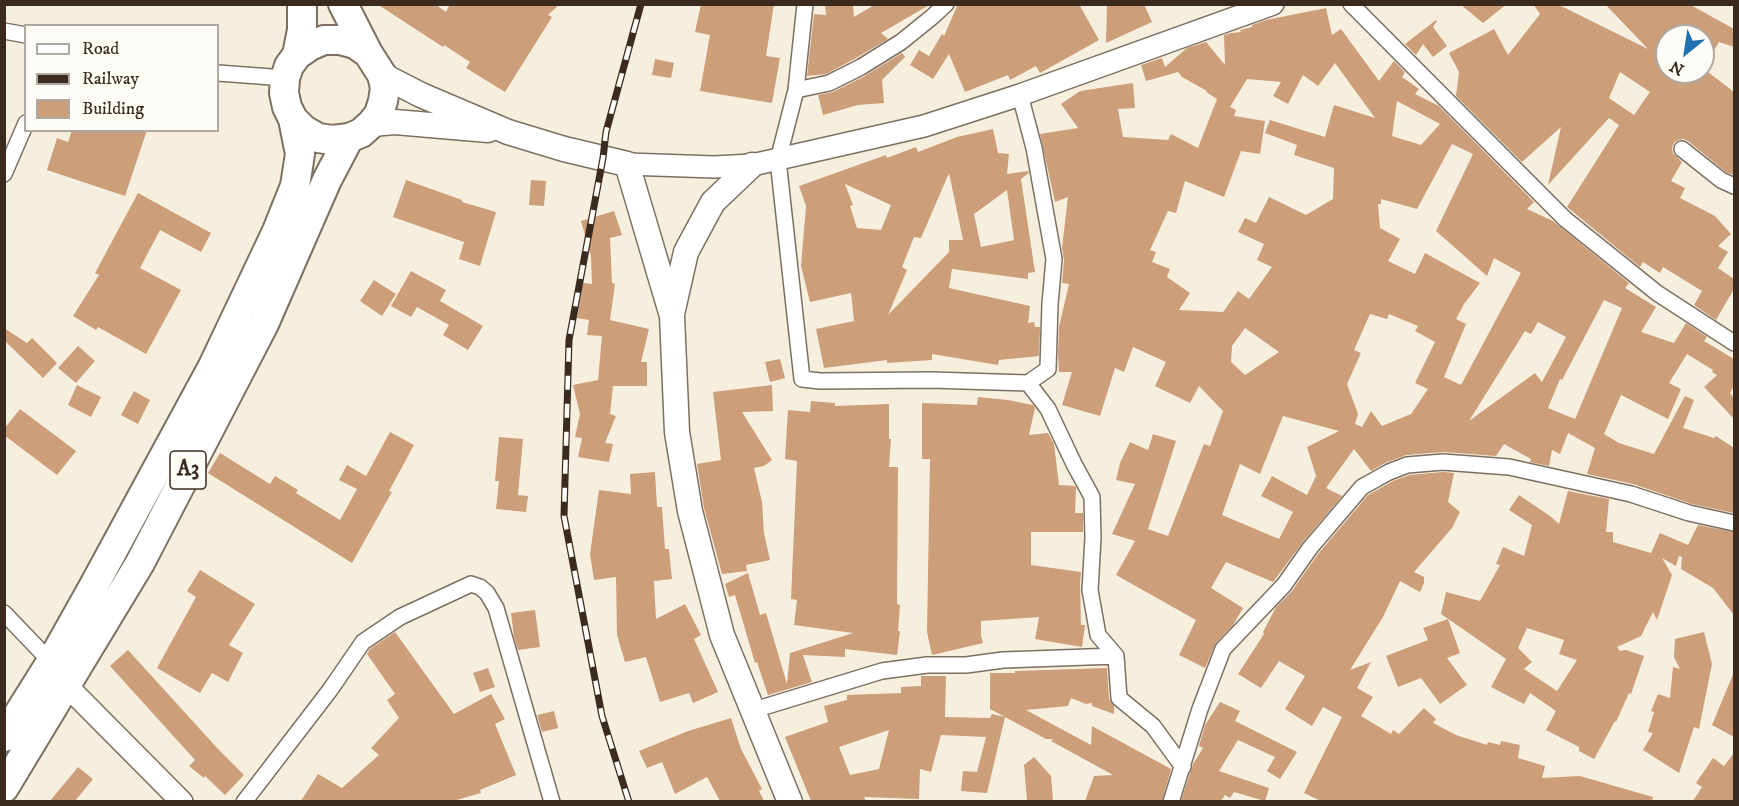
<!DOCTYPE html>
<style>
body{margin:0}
#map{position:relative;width:1739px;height:806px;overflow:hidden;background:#f7efde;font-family:"IM FELL DW Pica",serif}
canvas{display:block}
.frame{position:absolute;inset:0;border:6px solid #3b2a1e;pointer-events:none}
.legend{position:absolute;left:24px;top:24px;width:195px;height:108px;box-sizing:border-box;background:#fdfcf7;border:2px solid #afa8a0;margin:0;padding:8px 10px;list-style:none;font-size:18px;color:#3b2a1e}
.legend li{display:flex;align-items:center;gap:12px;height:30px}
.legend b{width:30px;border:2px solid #afa8a0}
.north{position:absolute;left:1655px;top:24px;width:60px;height:60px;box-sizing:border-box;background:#fdfcf7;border:2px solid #afa8a0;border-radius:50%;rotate:210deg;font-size:16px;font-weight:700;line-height:24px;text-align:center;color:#3b2a1e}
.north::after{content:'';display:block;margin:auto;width:21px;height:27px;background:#1f6fb2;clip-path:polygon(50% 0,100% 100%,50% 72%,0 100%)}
</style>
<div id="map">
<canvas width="1739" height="806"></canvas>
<div class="frame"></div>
<ul class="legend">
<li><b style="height:8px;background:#fff"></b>Road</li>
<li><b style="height:8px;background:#3b2a1e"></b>Railway</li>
<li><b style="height:16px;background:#cd9e7a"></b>Building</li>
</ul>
<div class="north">N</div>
</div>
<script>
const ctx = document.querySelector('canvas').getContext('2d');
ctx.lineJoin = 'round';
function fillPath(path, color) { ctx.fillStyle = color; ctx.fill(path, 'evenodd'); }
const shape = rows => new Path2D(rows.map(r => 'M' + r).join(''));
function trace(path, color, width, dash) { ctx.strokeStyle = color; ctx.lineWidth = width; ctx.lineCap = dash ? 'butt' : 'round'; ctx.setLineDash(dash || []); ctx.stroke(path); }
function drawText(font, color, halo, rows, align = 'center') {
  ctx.font = font + ' "IM FELL DW Pica",serif'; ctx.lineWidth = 6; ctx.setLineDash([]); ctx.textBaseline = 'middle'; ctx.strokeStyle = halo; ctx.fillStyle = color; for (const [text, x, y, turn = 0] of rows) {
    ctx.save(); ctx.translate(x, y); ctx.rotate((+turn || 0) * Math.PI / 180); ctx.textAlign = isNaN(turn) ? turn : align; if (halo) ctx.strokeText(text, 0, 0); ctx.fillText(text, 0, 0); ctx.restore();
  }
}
const building = shape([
 [377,4,435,4,446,12,450,4,560,4,548,15,552,17,505,92,466,68,470,62,444,45,443,47],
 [701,4,774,4,766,56,780,58,772,103,700,91,710,35,695,32],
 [825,4,853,4,854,17,876,4,931,4,881,33,888,39,856,58,826,74,807,76,814,14,826,15],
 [958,4,1079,4,1099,40,1040,73,1036,66,1010,80,1008,75,965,92,949,54,933,79,910,65,919,50,929,56,942,34,944,36],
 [1107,4,1144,4,1152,22,1106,43],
 [1460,4,1507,4,1483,23],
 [1533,4,1557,4,1648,49,1605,4,1689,4,1734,29,1734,47,1719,42,1713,52,1703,45,1703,36,1667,36,1667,46,1663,72,1708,72,1734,92,1734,175,1726,172,1688,141,1683,139,1678,140,1674,143,1672,148,1673,153,1682,162,1671,181,1685,188,1680,198,1715,216,1731,234,1718,246,1728,252,1718,268,1734,279,1734,289,1716,320,1694,305,1702,291,1663,267,1660,273,1643,262,1640,267,1567,207,1619,125,1609,118,1548,185,1561,127,1522,162,1456,96,1459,72,1449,53,1494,29,1508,55,1540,14],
 [1620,72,1650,92,1634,115,1609,98],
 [1326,8,1332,35,1341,29,1379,81,1394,61,1405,72,1402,77,1419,89,1415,94,1439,106,1534,202,1527,209,1553,221,1629,283,1625,288,1656,307,1641,332,1674,343,1686,323,1707,337,1704,341,1734,359,1734,386,1730,393,1734,398,1734,419,1704,387,1717,375,1712,372,1713,370,1687,354,1669,383,1681,389,1668,419,1621,395,1604,434,1619,443,1654,454,1685,396,1694,400,1683,428,1714,438,1716,436,1734,448,1734,513,1692,504,1633,484,1587,474,1595,448,1568,433,1560,454,1552,450,1549,466,1530,462,1531,459,1504,444,1496,456,1444,452,1406,455,1385,463,1371,471,1354,449,1326,488,1342,496,1303,542,1273,582,1226,562,1211,588,1243,608,1233,625,1216,643,1205,668,1179,655,1196,620,1116,575,1135,541,1112,534,1135,484,1116,480,1120,463,1130,442,1148,450,1153,434,1176,441,1148,529,1168,536,1204,444,1210,446,1223,411,1199,386,1190,403,1155,386,1166,362,1133,347,1124,372,1115,368,1100,416,1062,405,1072,372,1059,372,1058,354,1059,327,1069,284,1062,283,1064,260,1062,248,1068,197,1055,202,1040,134,1078,128,1061,104,1080,91,1133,83,1135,108,1118,109,1123,137,1168,140,1171,134,1198,148,1217,99,1206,92,1207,91,1182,77,1178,72,1146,81,1141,65,1162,58,1165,67,1187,48,1206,42,1225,65,1224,35,1231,33,1241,32,1240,30,1252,27,1252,25,1266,20],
 [1335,63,1375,118,1334,105,1325,137,1270,120,1265,133,1297,145,1294,155,1334,168,1333,199,1306,215,1269,197,1256,223,1245,218,1238,232,1264,244,1257,260,1272,267,1249,299,1238,291,1223,312,1179,310,1190,293,1167,277,1170,269,1152,262,1156,252,1150,250,1168,211,1176,213,1185,181,1224,197,1241,151,1260,154,1265,121,1234,116,1236,110,1230,107,1247,79,1281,82,1273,96,1288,104,1303,75,1318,86],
 [1397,101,1440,124,1421,145,1392,136],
 [1452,144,1473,154,1436,231,1487,276,1494,258,1521,273,1461,385,1444,377,1466,324,1456,319,1464,304,1480,283,1425,253,1415,274,1388,261,1400,239,1380,228,1378,204,1381,204,1381,199,1417,209],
 [1604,300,1622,308,1575,419,1548,408,1560,379,1562,380],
 [1370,314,1387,319,1389,314,1418,326,1415,331,1435,342,1415,383,1428,389,1411,414,1382,426,1371,411,1362,427,1355,424,1358,414,1347,384,1361,353,1354,350],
 [1538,322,1566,337,1542,382,1535,373,1469,421,1525,331,1531,334],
 [1245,328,1279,352,1245,375,1231,362,1232,346],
 [1283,416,1339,431,1307,447,1316,476,1307,495,1272,476,1261,496,1293,512,1279,539,1222,515,1240,464,1260,474],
 [1436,20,1437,21,1433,27,1447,46,1433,57,1423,44,1416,55,1405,44],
 [902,53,905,57,882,80,884,103,858,105,823,115,818,95,833,92,865,76],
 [655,59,674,63,671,78,652,75],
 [993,129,998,153,1009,154,1007,174,1028,171,1029,173,1021,179,1035,272,1028,273,1028,279,952,269,949,288,1030,306,1028,323,1034,322,1035,327,1040,327,1039,356,999,360,998,365,932,354,932,360,887,363,887,360,824,368,816,329,854,321,851,293,810,302,801,266,806,206,799,186,886,155,887,158,916,147,918,152,957,137],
 [949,173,963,240,949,240,949,252,888,315,907,270,902,267,914,237,921,238],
 [845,184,891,205,881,230,857,228,850,206,853,205],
 [1007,190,1014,240,981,247,974,214],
 [72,130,147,130,125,196,47,170,57,138,68,142],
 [406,180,462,200,462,202,496,212,480,266,459,259,464,242,393,217],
 [531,180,546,181,544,206,529,205],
 [138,193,211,233,201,252,160,230,140,268,181,290,146,354,98,327,96,330,73,316,99,275,95,273],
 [614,211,622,235,610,238,612,283,615,284,610,320,649,329,641,362,647,362,647,386,613,386,610,414,616,416,605,443,613,444,609,462,578,457,582,438,575,437,580,414,573,385,598,380,602,336,587,335,589,320,577,318,583,283,592,284,591,256,581,221],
 [411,271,446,290,440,301,483,326,468,350,443,335,449,325,417,307,411,317,391,306],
 [374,280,396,294,382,316,360,301],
 [4,328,27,343,32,338,57,363,43,378,4,340],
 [78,346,95,361,76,383,58,368],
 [780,359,785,378,770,382,765,362],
 [77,385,101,397,91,417,68,405],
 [772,385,773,411,742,412,772,460,764,466,754,468,762,502,764,533,770,560,746,565,747,571,722,574,704,508,697,464,721,460,713,392],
 [134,391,150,400,138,424,121,415],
 [978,397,1008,400,1033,405,1035,408,1029,435,1048,433,1054,444,1059,485,1075,486,1076,488,1075,513,1083,513,1083,532,1031,532,1031,565,1081,572,1080,583,1081,625,1085,625,1082,647,1035,639,1039,617,981,621,981,636,983,643,932,655,927,632,930,459,922,459,922,403,977,405],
 [811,401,835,403,835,406,889,404,889,439,891,439,889,467,898,467,897,604,900,605,898,631,900,631,897,655,845,649,845,657,803,655,812,682,768,695,757,662,755,663,735,595,729,597,725,584,748,573,760,615,766,613,787,684,790,653,853,633,794,625,797,600,791,599,797,461,785,459,788,410,810,412],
 [20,409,76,451,57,475,4,435,4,429],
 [390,432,414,445,389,491,392,492,352,563,208,473,220,453,270,484,275,476,298,490,296,493,340,520,357,489,339,480,347,465,366,476],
 [499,437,523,439,518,495,528,496,526,512,496,509,499,481,495,481],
 [655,472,657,507,662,507,665,549,669,549,672,579,654,581,656,619,685,604,701,635,694,639,718,692,693,703,689,693,660,702,646,657,625,662,617,635,616,577,594,580,590,554,599,490,631,494,630,474],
 [1443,472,1454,473,1448,502,1460,512,1452,528,1414,572,1424,577,1424,583,1420,592,1400,581,1383,617,1350,670,1371,662,1357,688,1373,697,1361,716,1391,734,1393,730,1399,734,1424,708,1436,719,1433,723,1456,735,1487,745,1488,742,1500,745,1501,741,1520,745,1518,758,1545,766,1542,778,1580,776,1653,797,1652,801,1321,801,1304,793,1342,717,1323,707,1312,726,1285,709,1305,676,1279,661,1261,688,1238,674,1264,634,1263,632,1276,607,1292,591,1318,554,1368,495,1393,481,1409,475],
 [1568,491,1609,499,1606,532,1613,532,1613,542,1651,553,1660,533,1688,545,1698,525,1734,532,1734,615,1713,588,1681,569,1682,557,1679,556,1676,566,1662,558,1672,575,1657,620,1653,612,1641,636,1617,647,1620,651,1626,650,1644,656,1631,694,1629,693,1616,722,1615,721,1594,759,1579,751,1579,747,1546,730,1556,711,1530,693,1524,704,1491,687,1506,659,1441,614,1446,592,1480,601,1500,565,1496,564,1503,547,1524,556,1532,525,1509,510,1519,495,1550,516,1559,524],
 [1527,628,1564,640,1559,654,1577,660,1557,691,1524,669,1532,662,1518,648],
 [200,570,255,604,229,645,243,653,228,682,212,673,200,693,157,668,196,597,187,591],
 [535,610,540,647,518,650,514,637,511,613],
 [1448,619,1460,653,1447,658,1467,685,1440,704,1421,678,1398,687,1386,656,1428,640,1423,628],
 [395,632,454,714,491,694,505,719,495,724,516,775,480,790,481,793,453,801,301,801,318,774,342,788,379,755,371,748,399,718,387,700,395,694,367,654,370,649],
 [1704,632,1712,664,1699,729,1694,727,1679,773,1643,750,1653,733,1648,732,1654,712,1651,711,1658,694,1670,698,1673,667,1680,669,1674,657,1675,639],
 [128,650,219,750,244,775,225,795,205,776,204,778,189,766,195,760,110,666],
 [488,668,495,687,480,692,473,673],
 [1107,668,1109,699,1114,706,1114,714,1092,706,1092,703,1086,704,1071,698,1068,706,1026,710,1091,745,1092,726,1171,769,1162,801,1085,801,1094,776,1113,775,1051,741,1053,739,1046,739,1005,717,987,793,961,791,963,771,977,772,986,737,941,735,931,772,920,769,919,799,864,797,866,801,811,801,785,737,828,722,824,706,847,700,847,695,901,693,901,687,921,686,921,676,946,676,945,717,990,718,992,714,1005,717,990,709,990,673,1015,673,1015,671],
 [889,730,879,769,850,775,839,747],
 [1734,672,1734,737,1712,725],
 [1220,702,1240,711,1235,721,1297,752,1280,779,1267,771,1275,757,1238,740,1219,771,1269,788,1265,801,1234,792,1230,798,1225,795,1221,801,1181,801,1193,764,1203,748,1199,746,1205,725],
 [554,711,558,728,542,732,537,715],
 [731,718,741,749,762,789,759,791,764,801,720,801,707,777,675,794,662,762,647,768,639,751,688,731],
 [1734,753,1734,801,1693,801,1702,787,1696,783,1713,758,1724,766],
 [1034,757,1051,776,1053,801,1027,801,1024,765],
 [78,767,93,779,75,801,50,801]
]);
const street = shape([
 [805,4,796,90,778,160,802,379,820,381,931,380,1028,383],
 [1351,4,1565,219,1657,293,1734,343],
 [4,31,26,35],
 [218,73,285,78],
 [796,90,829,83,861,67,901,42,932,17,946,4],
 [1020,95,1034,148,1054,259,1050,304,1048,369,1028,383,1048,409,1074,464,1092,497,1093,538,1090,590,1098,635,1116,656],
 [1682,149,1721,180,1734,186],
 [4,174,26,123],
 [4,613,51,662],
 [754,710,882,671,927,665,966,665,1003,660,1116,656,1119,698,1153,726,1183,767],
 [244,802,330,690,363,642,400,617,471,584,480,587,487,593,496,608,552,802],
 [1171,802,1200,709,1223,649,1284,585,1310,548,1362,487,1389,472,1407,465,1443,462,1509,467,1631,494,1689,513,1734,523]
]);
const secondary = shape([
 [627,164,714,167,752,165,924,126,1020,95,1273,4],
 [67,686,182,802]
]);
const primary = shape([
 [382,75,421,95,508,132,564,149,627,164,672,316,677,432,690,511,722,635,790,802],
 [371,124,395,122,488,130],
 [672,314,686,252,713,202,752,165]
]);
const highway = shape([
 [343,4,368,53],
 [297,55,302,30,302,4],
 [4,737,51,662,92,589,212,368,277,231,295,186,300,154,293,119,287,107,284,93,285,78,289,66,297,55,310,46,324,40,340,40,355,44,368,53,382,75,385,88,383,101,379,114,371,124,361,133,349,138,333,140,318,138,304,130,293,119],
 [4,788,140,563,264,324,327,180,349,138]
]);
const rail = shape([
 [629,802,602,716,564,516,569,340,603,158,606,132,641,4]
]);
const shields = [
 [188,470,36]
];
const shieldNames = [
 ["A3",188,470]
];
fillPath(building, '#cd9e7a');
trace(street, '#7d6f61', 18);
trace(secondary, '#7d6f61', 24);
trace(primary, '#7d6f61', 27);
trace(highway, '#7d6f61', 32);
trace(street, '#fff', 15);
trace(secondary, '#fff', 21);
trace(primary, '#fff', 24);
trace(highway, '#fff', 28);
trace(rail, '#3b2a1e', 7);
trace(rail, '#fdfcf7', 4.5, [14]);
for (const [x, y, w] of shields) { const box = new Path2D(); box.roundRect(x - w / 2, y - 19, w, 38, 4.5); ctx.fillStyle = '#fdfcf7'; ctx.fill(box); trace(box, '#3b2a1e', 1.5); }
drawText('bold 22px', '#3b2a1e', null, shieldNames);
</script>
